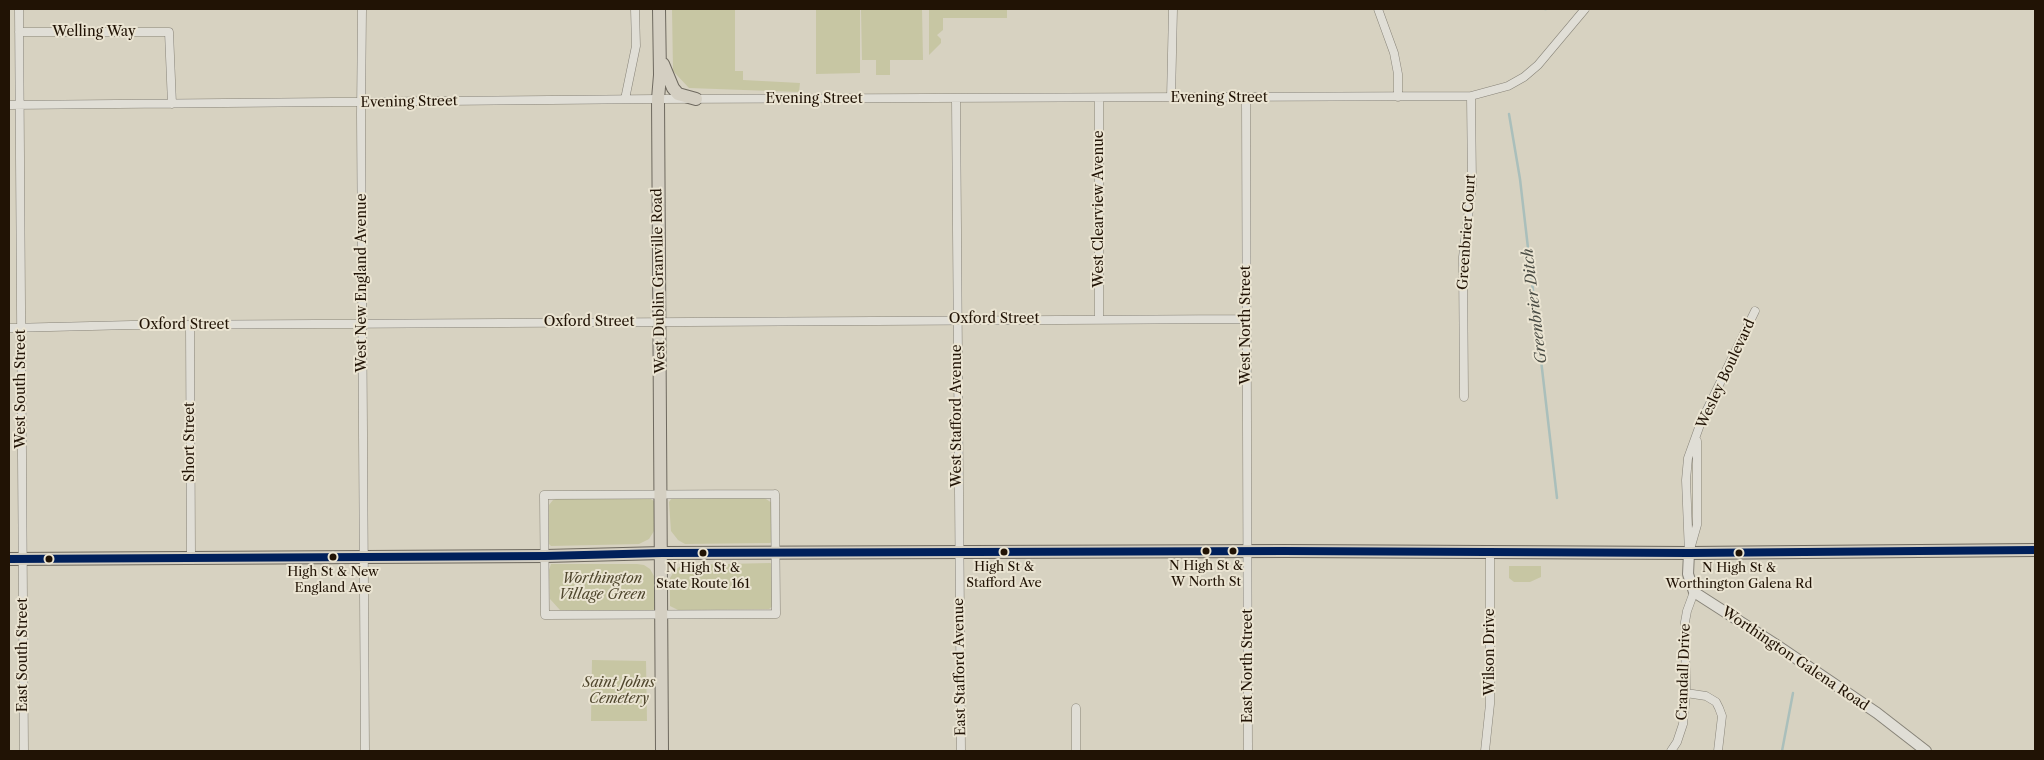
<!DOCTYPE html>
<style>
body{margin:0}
#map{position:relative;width:2044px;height:760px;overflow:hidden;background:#d7d2c1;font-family:"Libre Caslon Text",serif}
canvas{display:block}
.frame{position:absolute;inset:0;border:10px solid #211305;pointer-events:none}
</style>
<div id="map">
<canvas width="2044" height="760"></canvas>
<div class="frame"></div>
</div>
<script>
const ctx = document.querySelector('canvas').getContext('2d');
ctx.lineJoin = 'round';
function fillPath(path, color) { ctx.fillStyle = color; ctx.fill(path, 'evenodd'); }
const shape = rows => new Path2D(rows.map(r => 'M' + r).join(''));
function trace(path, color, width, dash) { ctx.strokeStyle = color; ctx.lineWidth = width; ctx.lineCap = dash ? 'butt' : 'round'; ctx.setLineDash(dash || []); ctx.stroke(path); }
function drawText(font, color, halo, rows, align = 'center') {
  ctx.font = font + ' "Libre Caslon Text",serif'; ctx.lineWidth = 4; ctx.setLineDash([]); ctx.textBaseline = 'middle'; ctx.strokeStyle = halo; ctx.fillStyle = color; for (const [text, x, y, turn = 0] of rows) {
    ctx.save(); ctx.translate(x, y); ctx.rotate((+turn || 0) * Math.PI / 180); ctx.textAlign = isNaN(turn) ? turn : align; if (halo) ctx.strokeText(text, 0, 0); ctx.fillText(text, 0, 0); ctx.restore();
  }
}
const green = shape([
 [672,9,735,9,735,71,743,71,743,80,800,83,799,92,689,88,673,71],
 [816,9,860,9,860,73,816,74],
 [861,9,922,9,923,60,890,60,890,75,876,75,876,60,862,60],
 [929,9,1027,9,1007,10,1007,18,943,18,943,30,937,35,941,39,941,43,929,55],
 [763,497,772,503,772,542,770,543,685,544,678,540,671,531,669,502,672,498],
 [559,498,651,499,655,502,654,531,649,539,639,544,551,546,549,544,549,505,553,500],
 [770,563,773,564,773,606,769,609,678,610,670,606,670,578,675,570,682,565],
 [551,564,637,564,644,565,650,569,655,578,655,609,651,611,560,610,550,599,549,570],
 [1509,566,1541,566,1541,577,1530,582,1514,582,1509,578],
 [592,660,646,661,647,721,591,721]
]);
const stream = shape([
 [1545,9,1546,9],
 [1509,114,1520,179,1557,498],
 [1782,751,1793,693]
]);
const minor = shape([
 [19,9,24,751],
 [362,9,361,114,365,751],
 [1378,9,1394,53,1398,74,1398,97],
 [19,32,169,32,172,104],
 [1171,98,1173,9],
 [1246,98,1248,751],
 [625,99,636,46,635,9],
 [956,99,961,751],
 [1099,99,1099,319],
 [9,105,658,99,1471,96,1508,86,1524,77,1538,65,1585,9],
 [190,325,191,558],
 [9,328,132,325,1246,319],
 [1464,397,1463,257,1472,185,1471,96],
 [775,494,776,614,545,615,544,495,775,494],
 [1691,546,1697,525,1697,441],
 [1689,553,1686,480,1688,458,1701,422,1755,311],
 [1686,693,1706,696,1716,702,1719,708,1722,716,1718,751],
 [1076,708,1076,751],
 [1485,751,1490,704,1490,552],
 [1671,751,1677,742,1683,724,1686,693,1685,622,1687,611,1694,592]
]);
const tertiary = shape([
 [1689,553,1688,574,1694,592,1775,644,1877,713,1926,751]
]);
const primary = shape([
 [659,9,660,75,658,99,662,751],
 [663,64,673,88,678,94,696,99],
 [9,559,545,556,662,553,1284,551,1689,553,2035,550]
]);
const bus1 = shape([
 [9,559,545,556,662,553,1284,551,1689,553,2035,550]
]);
const markers = [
 [1206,551,4.5,"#211305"],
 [1233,551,4.5,"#211305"],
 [1004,552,4.5,"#211305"],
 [703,553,4.5,"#211305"],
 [1739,553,4.5,"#211305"],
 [333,557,4.5,"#211305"],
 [49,559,4.5,"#211305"]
];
const busNames = [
 ["N High St &",1206,566],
 ["W North St",1206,582],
 ["High St &",1004,567],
 ["Stafford Ave",1004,583],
 ["N High St &",703,568],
 ["State Route 161",703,584],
 ["N High St &",1739,568],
 ["Worthington Galena Rd",1739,584],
 ["High St & New",333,572],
 ["England Ave",333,588]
];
const streetNames = [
 ["Welling Way",94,32],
 ["Evening Street",1219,98],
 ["Evening Street",814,99],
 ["Evening Street",409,102,-1],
 ["West Clearview Avenue",1099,209,-90],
 ["Greenbrier Court",1467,232,-86],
 ["West Dublin Granville Road",659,281,-91],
 ["West New England Avenue",362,283,-90],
 ["Oxford Street",994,319],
 ["Oxford Street",589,322],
 ["Oxford Street",184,325],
 ["West North Street",1246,325,-90],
 ["Wesley Boulevard",1726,374,-65],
 ["West South Street",21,389,-90],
 ["West Stafford Avenue",957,416,-90],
 ["Short Street",190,442,-90],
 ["Wilson Drive",1490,652,-90],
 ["East South Street",23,655,-90],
 ["Worthington Galena Road",1795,659,34],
 ["East North Street",1248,666,-90],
 ["East Stafford Avenue",960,667,-91],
 ["Crandall Drive",1684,672,-88]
];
const parkNames = [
 ["Worthington",602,579],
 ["Village Green",602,595],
 ["Saint Johns",619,683],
 ["Cemetery",619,699]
];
const waterNames = [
 ["Greenbrier Ditch",1535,306,-97]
];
fillPath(green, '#c7c6a3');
trace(stream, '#aabfbb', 2.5);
trace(minor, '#878378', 9);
trace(tertiary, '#878378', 12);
trace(primary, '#6e695f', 14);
trace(minor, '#e0ded6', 8);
trace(tertiary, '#e0ded6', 10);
trace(primary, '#d4cfc2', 12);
trace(bus1, '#00205b', 8);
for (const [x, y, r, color] of markers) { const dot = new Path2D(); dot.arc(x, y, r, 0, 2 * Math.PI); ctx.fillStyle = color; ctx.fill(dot); trace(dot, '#eae4d2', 2); }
drawText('13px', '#211305', '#eae4d2', busNames);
drawText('14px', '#211305', '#eae4d2', streetNames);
drawText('italic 14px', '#4f462d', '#eae4d2', parkNames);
drawText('italic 15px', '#4a4c44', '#eae4d2', waterNames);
</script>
